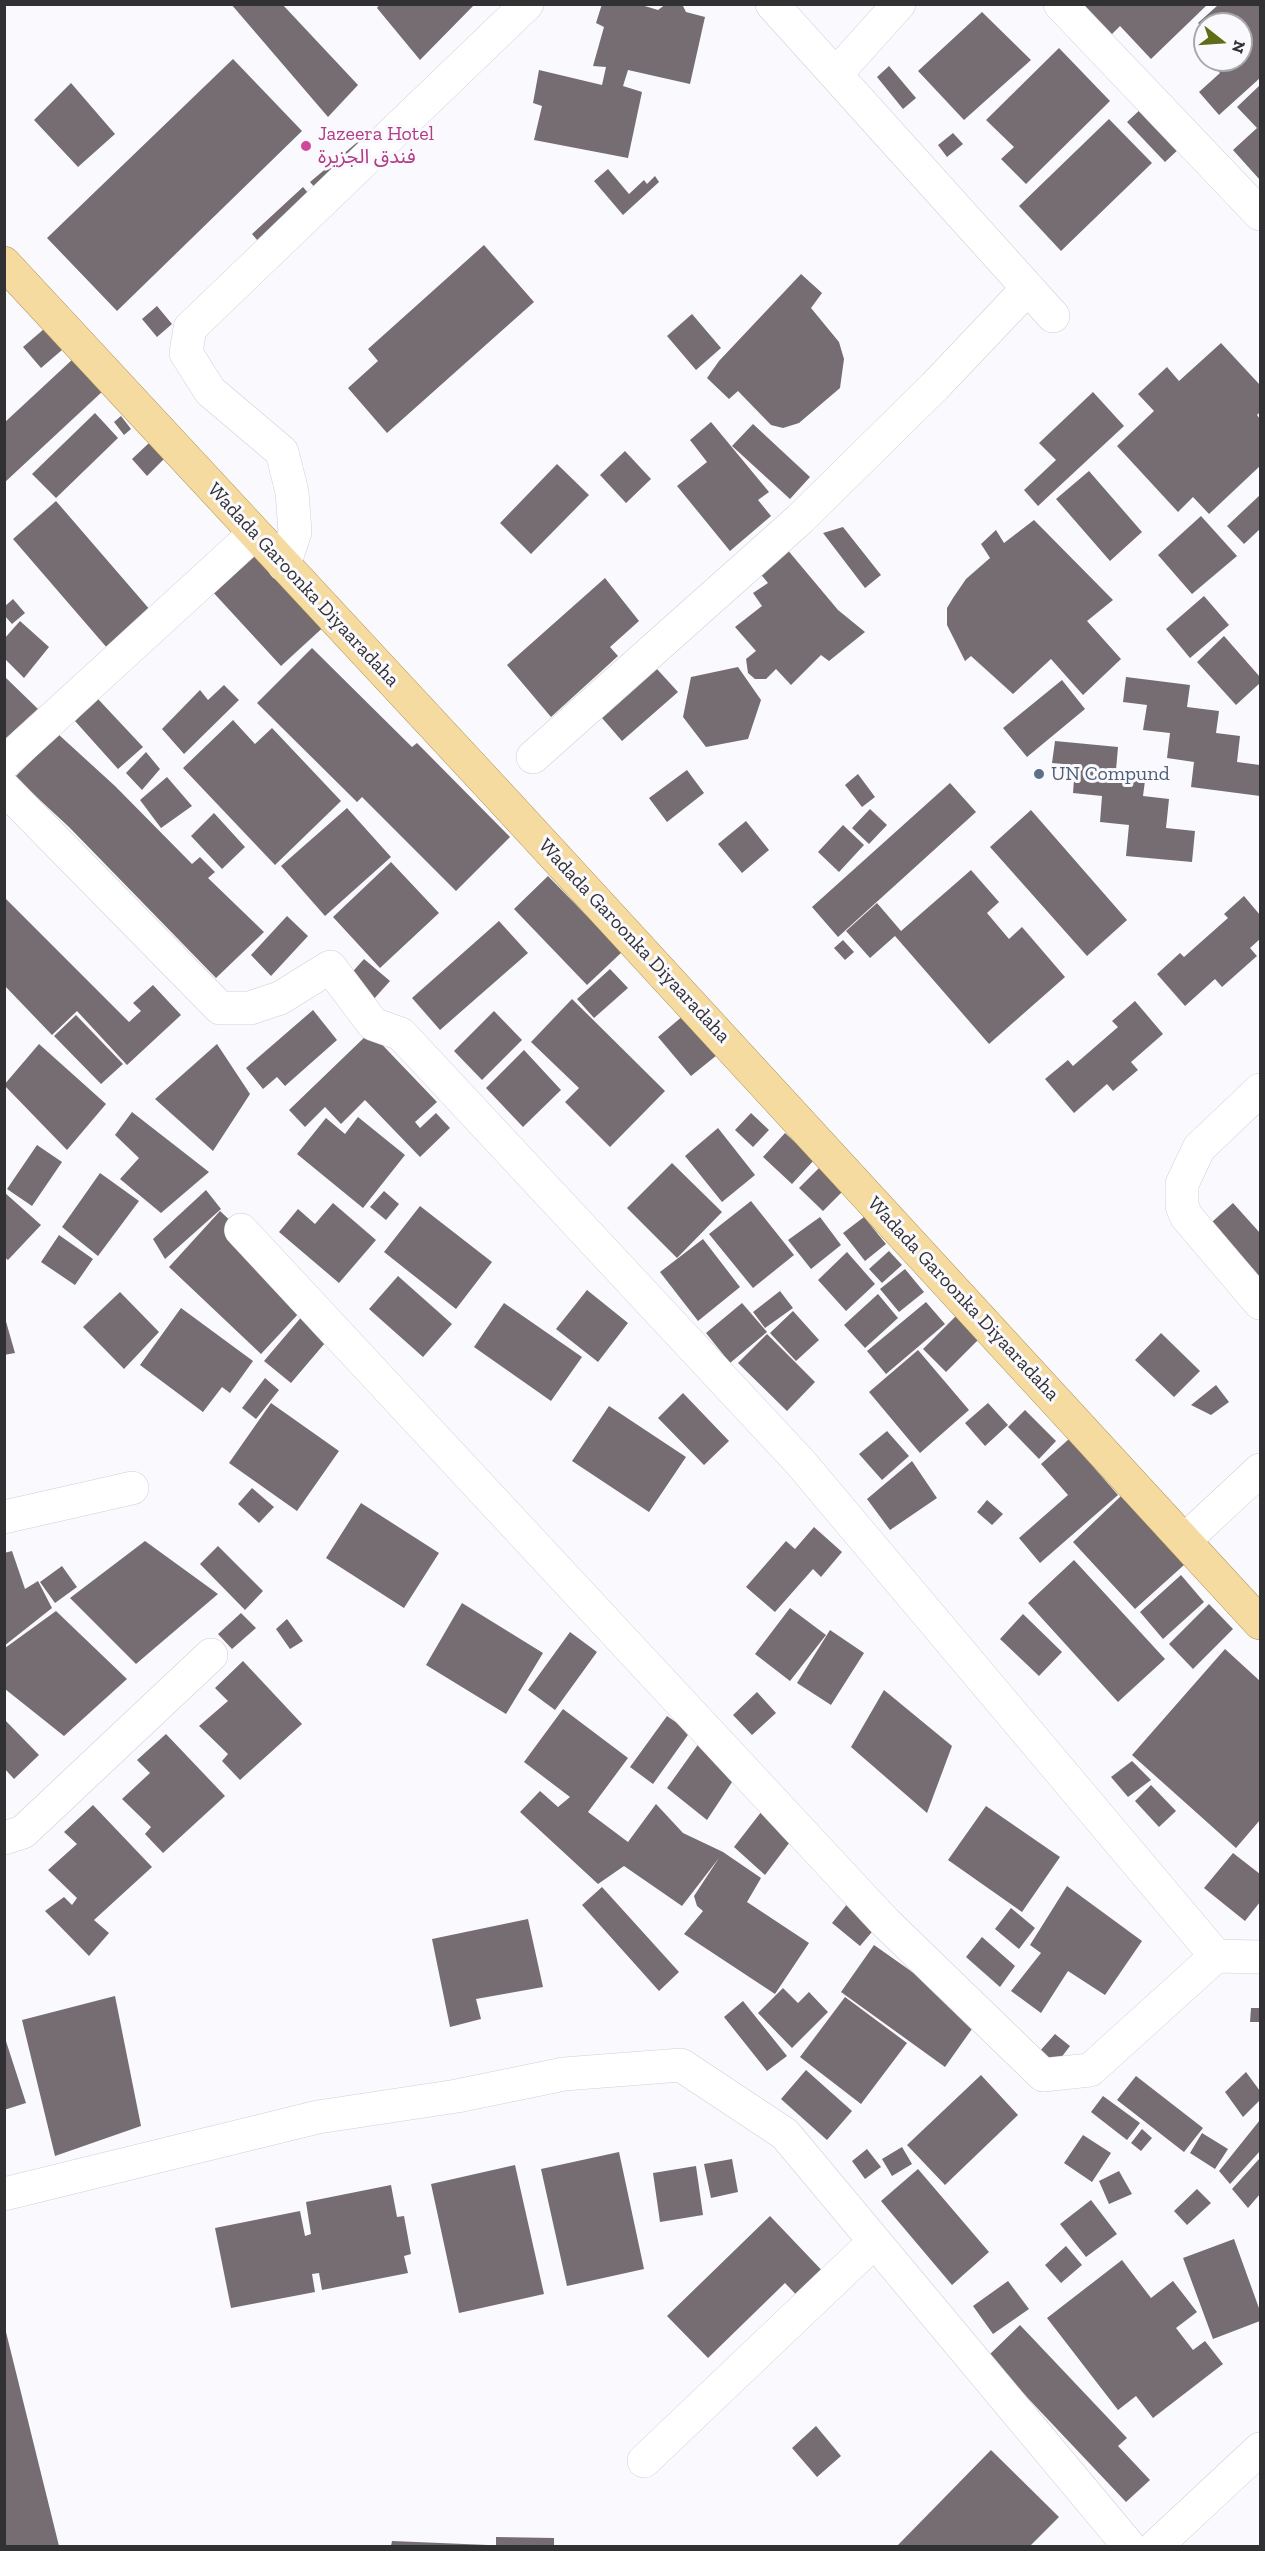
<!DOCTYPE html>
<meta charset="utf-8">
<style>
body{margin:0}
#map{position:relative;width:1265px;height:2551px;overflow:hidden;background:#f9f9fe;font-family:"Zilla Slab",serif}
canvas{display:block}
.frame{position:absolute;inset:0;border:6px solid #313134;pointer-events:none}
.north{position:absolute;left:1193px;top:12px;width:60px;height:60px;box-sizing:border-box;background:#f9f9fe;border:2px solid #a9a9ad;border-radius:50%;rotate:107deg;font-size:16px;font-weight:700;line-height:24px;text-align:center;color:#313134}
.north::after{content:'';display:block;margin:auto;width:21px;height:27px;background:#606d17;clip-path:polygon(50% 0,100% 100%,50% 72%,0 100%)}
</style>
<div id="map">
<canvas width="1265" height="2551"></canvas>
<div class="frame"></div>
<div class="north">N</div>
</div>
<script>
const ctx = document.querySelector('canvas').getContext('2d');
ctx.lineJoin = 'round';
function fillPath(path, color) { ctx.fillStyle = color; ctx.fill(path, 'evenodd'); }
const shape = rows => new Path2D(rows.map(r => 'M' + r).join(''));
function trace(path, color, width, dash) { ctx.strokeStyle = color; ctx.lineWidth = width; ctx.lineCap = dash ? 'butt' : 'round'; ctx.setLineDash(dash || []); ctx.stroke(path); }
function drawText(font, color, halo, rows, align = 'center') {
  ctx.font = font + ' "Zilla Slab","Noto Sans Arabic",serif'; ctx.lineWidth = 6; ctx.setLineDash([]); ctx.textBaseline = 'middle'; ctx.strokeStyle = halo; ctx.fillStyle = color; for (const [text, x, y, turn = 0] of rows) {
    ctx.save(); ctx.translate(x, y); ctx.rotate((+turn || 0) * Math.PI / 180); ctx.textAlign = isNaN(turn) ? turn : align; if (halo) ctx.strokeText(text, 0, 0); ctx.fillText(text, 0, 0); ctx.restore();
  }
}
const building = shape([
 [231,4,282,4,358,85,328,117],
 [380,4,475,4,420,60,377,8],
 [602,4,638,4,658,10,666,4,682,4,686,12,705,17,690,84,628,70,623,86,642,92,628,158,534,140,542,106,533,103,539,70,602,85,606,67,593,66,604,27,596,23],
 [1086,4,1208,4,1151,59,1120,26,1105,41,1078,12],
 [1218,5,1260,5,1260,78,1219,115,1199,92,1220,73,1208,60,1241,60,1241,24,1205,24,1205,30,1198,23],
 [982,12,1031,60,964,120,918,71],
 [1059,48,1110,101,1026,184,1001,159,1014,147,986,120],
 [233,59,302,131,117,311,47,238],
 [889,66,916,98,903,109,877,77],
 [71,83,115,134,78,167,34,120],
 [1260,85,1260,180,1233,150,1257,128,1237,107],
 [1143,107,1181,147,1165,162,1127,122],
 [1109,119,1152,163,1061,251,1019,206],
 [953,133,963,144,947,157,938,145],
 [367,134,376,145,320,193,310,182],
 [608,169,629,194,644,180,647,184,655,176,659,182,623,215,594,181],
 [303,187,315,201,263,247,252,234],
 [484,245,534,302,387,433,348,388,378,361,368,349],
 [801,274,822,293,811,308,839,342,844,359,840,388,799,423,783,428,771,425,738,391,729,399,707,378,719,361],
 [157,306,172,324,157,337,142,319],
 [692,314,721,348,696,370,667,336],
 [44,329,62,350,41,368,23,347],
 [1221,343,1260,385,1260,412,1257,415,1260,419,1260,466,1209,514,1193,497,1178,512,1117,446,1154,411,1138,394,1167,367,1179,381],
 [74,358,104,390,4,483,4,423],
 [1093,392,1124,426,1038,506,1024,490,1056,460,1039,443],
 [95,413,118,438,56,498,32,474],
 [121,416,131,429,124,435,114,422],
 [711,422,769,492,758,500,771,516,730,551,677,486,707,462,690,440],
 [753,424,810,477,790,499,732,446],
 [149,443,164,459,147,476,132,459],
 [625,451,651,479,626,503,600,475],
 [557,464,589,495,531,554,500,523],
 [1089,471,1142,532,1110,561,1056,499],
 [1260,495,1260,529,1244,544,1227,526],
 [56,501,151,611,108,649,13,539],
 [1201,516,1237,556,1192,594,1158,555],
 [1034,520,1113,600,1087,621,1121,659,1083,695,1051,659,1013,694,971,656,965,661,947,625,947,608,953,598,966,579,990,558,981,544,996,530,1004,543],
 [843,527,881,575,865,588,823,533],
 [259,546,329,622,281,666,211,590],
 [786,548,838,610,865,632,829,661,821,655,791,685,776,669,766,679,755,679,748,673,746,659,756,651,735,627,762,606,753,593,768,583,758,571],
 [605,578,639,621,610,647,618,656,551,717,507,665],
 [1204,596,1229,625,1190,658,1166,629],
 [13,599,25,613,12,624,4,615,4,607],
 [20,621,49,647,24,678,4,658,4,639],
 [1224,636,1260,677,1260,683,1236,705,1197,662],
 [312,648,412,747,417,743,510,837,456,891,362,797,357,802,257,703],
 [738,667,761,700,748,739,706,747,683,717,691,677],
 [657,669,678,692,622,741,602,718],
 [4,676,38,709,4,740],
 [1126,677,1190,685,1187,707,1219,711,1216,733,1240,736,1237,762,1260,765,1260,796,1191,787,1194,762,1167,758,1170,733,1143,730,1147,705,1123,702],
 [1062,680,1085,709,1027,757,1003,728],
 [224,685,239,700,184,754,162,729,200,690,208,700],
 [98,699,143,747,118,769,75,721],
 [233,720,255,744,272,728,341,801,275,865,183,768],
 [58,734,115,786,192,864,200,857,215,872,208,878,264,932,216,978,69,827,15,777],
 [1055,741,1118,747,1116,770,1146,773,1143,796,1169,799,1166,828,1195,831,1192,862,1126,856,1129,825,1100,822,1102,796,1073,793,1075,765,1052,763],
 [146,752,160,769,142,790,126,773],
 [687,770,704,793,667,822,649,798],
 [858,774,875,797,862,807,845,785],
 [167,777,192,806,161,828,140,800],
 [950,783,976,812,838,937,812,907],
 [347,808,391,857,325,916,281,866],
 [870,809,887,825,869,844,852,828],
 [1031,810,1127,920,1087,956,990,847],
 [214,813,245,847,222,869,191,836],
 [746,821,769,850,742,873,718,844],
 [843,825,864,845,839,872,818,852],
 [391,862,439,913,380,968,333,917],
 [971,870,999,902,987,913,1009,939,1022,927,1065,977,989,1044,895,936,870,958,846,931,877,903,901,931],
 [548,876,622,952,587,985,514,909],
 [1244,896,1260,915,1260,939,1250,948,1257,956,1222,987,1215,979,1185,1006,1157,974,1180,953,1184,957,1228,918,1224,914],
 [4,897,129,1022,141,1011,133,1003,153,985,181,1015,127,1065,77,1011,52,1035,4,985],
 [287,916,308,936,271,976,251,955],
 [499,921,528,953,440,1030,412,998],
 [843,940,854,952,845,960,834,948],
 [364,959,390,981,373,1000,347,978],
 [610,969,628,988,594,1018,577,999],
 [572,999,665,1091,610,1147,565,1102,579,1088,531,1042],
 [1135,1001,1163,1034,1131,1062,1138,1070,1113,1091,1107,1084,1074,1113,1045,1079,1068,1060,1073,1066,1118,1027,1112,1021],
 [313,1010,337,1040,285,1086,277,1077,263,1089,246,1068],
 [494,1011,522,1040,482,1080,454,1051],
 [76,1015,123,1064,101,1084,54,1036],
 [684,1015,717,1055,691,1076,658,1037],
 [370,1032,437,1102,415,1122,420,1128,436,1113,450,1128,420,1157,365,1100,341,1124,325,1107,305,1127,289,1110],
 [39,1044,106,1104,67,1150,4,1085],
 [217,1044,250,1094,213,1151,155,1099],
 [524,1050,561,1090,523,1127,486,1088],
 [132,1112,209,1172,161,1213,120,1179,139,1158,115,1135],
 [751,1113,769,1130,753,1147,735,1130],
 [358,1117,405,1155,363,1208,297,1154,326,1118,345,1134],
 [718,1128,755,1175,722,1202,685,1156],
 [785,1133,814,1160,792,1184,763,1157],
 [37,1145,62,1162,32,1206,7,1189],
 [672,1163,722,1212,677,1258,627,1208],
 [820,1167,844,1190,823,1211,799,1188],
 [100,1173,139,1201,98,1256,62,1227],
 [206,1190,221,1209,165,1259,153,1239],
 [384,1191,399,1204,386,1220,370,1207],
 [4,1192,41,1225,8,1260,4,1257],
 [751,1201,794,1255,753,1288,709,1234],
 [333,1203,376,1240,339,1283,279,1232,298,1209,315,1224],
 [1233,1203,1260,1233,1260,1277,1212,1222],
 [420,1206,492,1262,456,1309,384,1252],
 [220,1211,313,1298,261,1354,169,1267],
 [820,1217,841,1245,811,1269,788,1240],
 [864,1217,886,1244,865,1261,843,1233],
 [59,1235,93,1259,75,1285,41,1262],
 [703,1239,740,1287,698,1321,660,1272],
 [889,1251,902,1265,882,1283,869,1269],
 [847,1252,875,1284,846,1311,818,1280],
 [905,1269,924,1292,899,1312,880,1289],
 [398,1276,452,1324,423,1357,369,1309],
 [587,1290,628,1323,598,1362,556,1329],
 [780,1291,793,1308,765,1328,753,1312],
 [120,1292,159,1332,124,1369,83,1327],
 [878,1294,898,1318,865,1348,844,1325],
 [926,1302,945,1324,886,1374,867,1351],
 [504,1303,582,1357,551,1401,474,1347],
 [742,1303,767,1332,730,1363,706,1333],
 [181,1308,253,1361,230,1393,222,1387,203,1412,140,1365],
 [309,1308,336,1330,291,1383,264,1361],
 [793,1311,819,1340,796,1361,770,1333],
 [960,1312,983,1335,946,1372,923,1349],
 [4,1318,5,1318,15,1353,4,1355],
 [1161,1333,1200,1371,1174,1397,1135,1360],
 [767,1334,815,1382,787,1411,738,1363],
 [918,1350,969,1410,920,1453,869,1392],
 [265,1378,279,1390,256,1419,242,1408],
 [1216,1385,1229,1402,1211,1415,1191,1405],
 [683,1393,729,1441,704,1465,658,1418],
 [271,1403,339,1451,297,1511,229,1463],
 [988,1403,1008,1425,985,1446,965,1423],
 [609,1406,686,1457,649,1512,572,1461],
 [1025,1410,1056,1441,1039,1459,1008,1427],
 [887,1431,909,1456,882,1480,859,1454],
 [1069,1439,1118,1495,1040,1563,1019,1538,1068,1495,1041,1464],
 [912,1461,937,1498,890,1530,867,1499],
 [252,1488,274,1507,259,1523,238,1504],
 [1121,1496,1184,1565,1135,1609,1073,1542],
 [987,1500,1003,1514,992,1525,977,1512],
 [361,1503,439,1553,404,1608,326,1558],
 [814,1527,842,1552,821,1577,813,1569,775,1612,746,1587,786,1541,795,1549],
 [145,1541,218,1594,136,1664,70,1598],
 [218,1546,263,1591,245,1610,200,1564],
 [12,1551,25,1589,38,1581,52,1608,4,1646,4,1553],
 [1074,1560,1165,1659,1118,1702,1028,1603],
 [62,1566,77,1587,55,1603,40,1582],
 [1181,1575,1204,1602,1163,1639,1140,1612],
 [462,1603,543,1653,506,1714,426,1665],
 [1209,1604,1233,1629,1193,1669,1169,1644],
 [790,1608,826,1635,790,1681,755,1654],
 [56,1611,127,1679,64,1736,5,1689,5,1648],
 [241,1613,256,1628,232,1649,218,1634],
 [1023,1614,1062,1652,1039,1676,1000,1639],
 [287,1619,303,1641,290,1649,276,1629],
 [830,1630,864,1653,831,1705,797,1683],
 [570,1632,597,1652,555,1710,528,1690],
 [1225,1649,1260,1681,1260,1820,1236,1848,1132,1755],
 [243,1661,302,1724,240,1780,222,1761,228,1754,199,1726,228,1701,215,1688],
 [884,1690,952,1746,927,1813,851,1747],
 [757,1692,776,1713,752,1735,733,1715],
 [563,1709,628,1758,588,1812,628,1842,656,1804,683,1833,723,1852,761,1878,747,1902,809,1943,775,1994,684,1934,703,1911,697,1906,694,1896,719,1858,682,1906,624,1866,598,1884,520,1812,540,1791,558,1807,570,1797,524,1762],
 [667,1716,690,1732,653,1784,630,1767],
 [4,1719,39,1755,14,1779,4,1768],
 [166,1734,225,1796,163,1853,145,1834,151,1827,122,1799,150,1773,137,1760],
 [702,1739,738,1773,707,1820,667,1788],
 [1132,1761,1151,1780,1128,1797,1111,1777],
 [1151,1785,1176,1811,1159,1827,1135,1801],
 [93,1805,152,1867,94,1920,109,1933,89,1956,45,1911,64,1897,72,1905,77,1898,48,1870,77,1844,64,1832],
 [986,1806,1060,1857,1022,1912,948,1860],
 [765,1807,796,1834,765,1875,734,1847],
 [1233,1853,1260,1874,1260,1902,1245,1921,1204,1888],
 [1067,1886,1142,1941,1105,1995,1068,1971,1041,2013,1011,1991,1041,1953,1030,1945],
 [602,1887,679,1972,659,1991,582,1905],
 [848,1903,877,1926,860,1946,832,1923],
 [1011,1908,1035,1928,1019,1949,995,1929],
 [528,1919,543,1987,476,1999,481,2019,450,2027,432,1939],
 [982,1937,1015,1966,1000,1987,966,1957],
 [874,1945,979,2019,945,2067,841,1992],
 [783,1988,798,2003,809,1992,828,2012,792,2048,758,2013],
 [115,1996,141,2126,55,2156,22,2020],
 [845,1997,907,2043,861,2104,800,2057],
 [743,2001,787,2056,767,2071,724,2017],
 [1251,2008,1260,2008,1260,2022,1250,2022],
 [1055,2034,1070,2046,1054,2067,1039,2052],
 [4,2035,26,2103,4,2110],
 [806,2070,852,2111,827,2140,781,2099],
 [1246,2072,1260,2091,1260,2100,1243,2117,1225,2092],
 [981,2075,1018,2115,945,2185,907,2145],
 [1136,2076,1203,2128,1184,2152,1117,2100],
 [1103,2096,1140,2123,1127,2140,1091,2112],
 [1260,2120,1260,2151,1230,2184,1219,2171],
 [1142,2129,1152,2138,1141,2151,1131,2143],
 [1202,2133,1228,2149,1215,2169,1190,2153],
 [1083,2135,1111,2153,1092,2182,1064,2163],
 [902,2147,912,2164,892,2176,882,2159],
 [867,2149,881,2167,865,2179,852,2161],
 [619,2152,644,2269,567,2286,541,2169],
 [1260,2158,1260,2194,1248,2208,1232,2189],
 [732,2159,738,2192,711,2198,704,2164],
 [515,2165,544,2294,459,2313,431,2184],
 [696,2166,703,2215,660,2222,653,2173],
 [918,2169,989,2252,952,2285,881,2201],
 [1119,2171,1132,2194,1109,2204,1099,2181],
 [391,2185,397,2217,404,2216,411,2254,404,2256,408,2273,322,2290,319,2273,312,2274,315,2292,231,2308,215,2228,300,2211,305,2236,311,2234,306,2202],
 [1197,2189,1211,2203,1187,2225,1174,2211],
 [1091,2200,1117,2234,1086,2257,1060,2224],
 [770,2216,831,2280,805,2304,785,2283,708,2358,667,2316],
 [1234,2239,1260,2311,1260,2321,1213,2339,1183,2258],
 [1066,2246,1082,2265,1061,2283,1045,2265],
 [1122,2260,1151,2298,1173,2281,1197,2312,1176,2328,1193,2350,1205,2341,1223,2364,1153,2418,1136,2396,1118,2410,1047,2318],
 [1008,2281,1029,2309,993,2334,973,2306],
 [1020,2325,1127,2438,1118,2446,1150,2480,1126,2502,988,2356],
 [4,2328,5,2328,59,2546,4,2546],
 [816,2426,841,2456,817,2477,792,2448],
 [991,2450,1059,2517,1030,2546,897,2546],
 [496,2537,554,2538,554,2546,496,2546],
 [392,2541,488,2545,488,2546,391,2546]
]);
const minor = shape([
 [772,4,1053,316],
 [1060,4,1260,214],
 [836,74,899,4],
 [284,565,295,532,292,492,282,452,210,391,186,353,190,328,527,4],
 [533,757,800,519,935,386,1028,288],
 [4,763,254,534],
 [4,788,220,1008,250,1008,280,998,330,967,373,1024,401,1034,800,1462,1216,1956],
 [1260,1090,1199,1148,1182,1184,1182,1206,1186,1216,1260,1303],
 [241,1230,885,1922,1043,2075,1090,2070,1216,1956,1260,1957],
 [4,1517,132,1488],
 [1185,1540,1260,1470],
 [4,1838,23,1832,211,1655],
 [4,2194,318,2117,457,2096,564,2074,681,2065,785,2134,1129,2546],
 [644,2461,874,2242],
 [1156,2546,1260,2449]
]);
const major = shape([
 [4,263,503,800,1260,1623]
]);
const markers = [
 [306,146,6,"#d1479c"],
 [1039,774,6,"#5c6f8a"]
];
const hotelNames = [
 ["Jazeera Hotel",318,134],
 ["فندق الجزيرة",318,157]
];
const streetNames = [
 ["Wadada Garoonka Diyaaradaha",303,585,47],
 ["Wadada Garoonka Diyaaradaha",634,941,47],
 ["Wadada Garoonka Diyaaradaha",963,1299,47]
];
const serviceNames = [
 ["UN Compund",1051,774]
];
fillPath(building, '#756d71');
trace(minor, '#cfcfd7', 34);
trace(major, '#ac9050', 34);
trace(minor, '#fff', 33);
trace(major, '#f5db9f', 33);
for (const [x, y, r, color] of markers) { const dot = new Path2D(); dot.arc(x, y, r, 0, 2 * Math.PI); ctx.fillStyle = color; ctx.fill(dot); trace(dot, '#f9f9fe', 2); }
drawText('20px', '#b23c85', '#f9f9fe', hotelNames, 'left');
drawText('20px', '#313134', '#f9f9fe', streetNames);
drawText('20px', '#4e5e75', '#f9f9fe', serviceNames, 'left');
</script>
